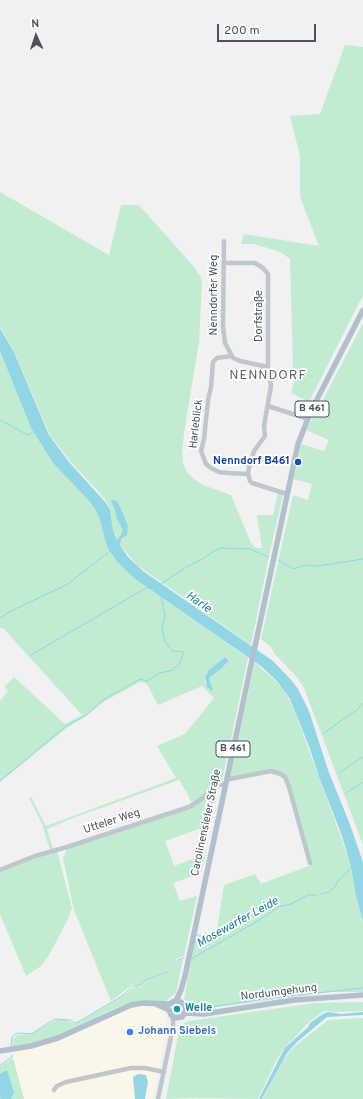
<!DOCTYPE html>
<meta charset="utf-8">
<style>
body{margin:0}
#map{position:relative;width:363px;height:1099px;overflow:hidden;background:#f2f0f0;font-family:Overpass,sans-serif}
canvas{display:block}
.north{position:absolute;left:16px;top:16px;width:40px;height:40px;-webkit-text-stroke:3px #fff;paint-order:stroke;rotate:357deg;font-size:11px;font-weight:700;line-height:16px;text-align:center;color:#49535c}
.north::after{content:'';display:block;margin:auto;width:14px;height:18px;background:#49535c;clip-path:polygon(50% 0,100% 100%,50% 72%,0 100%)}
.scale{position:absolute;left:217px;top:24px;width:99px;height:18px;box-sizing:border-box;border:2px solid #49535c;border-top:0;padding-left:5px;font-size:12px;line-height:14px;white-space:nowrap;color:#49535c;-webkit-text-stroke:3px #fff;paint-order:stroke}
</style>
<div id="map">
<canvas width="363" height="1099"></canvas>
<div class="north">N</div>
<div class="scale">200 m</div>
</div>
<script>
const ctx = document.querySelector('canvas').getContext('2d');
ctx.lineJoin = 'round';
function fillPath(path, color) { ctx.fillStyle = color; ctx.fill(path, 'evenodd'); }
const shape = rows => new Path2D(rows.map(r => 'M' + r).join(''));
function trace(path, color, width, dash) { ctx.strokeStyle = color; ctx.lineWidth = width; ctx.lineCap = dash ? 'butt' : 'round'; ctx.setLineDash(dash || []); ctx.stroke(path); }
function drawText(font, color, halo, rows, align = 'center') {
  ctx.font = font + ' Overpass,sans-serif'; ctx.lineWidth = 3.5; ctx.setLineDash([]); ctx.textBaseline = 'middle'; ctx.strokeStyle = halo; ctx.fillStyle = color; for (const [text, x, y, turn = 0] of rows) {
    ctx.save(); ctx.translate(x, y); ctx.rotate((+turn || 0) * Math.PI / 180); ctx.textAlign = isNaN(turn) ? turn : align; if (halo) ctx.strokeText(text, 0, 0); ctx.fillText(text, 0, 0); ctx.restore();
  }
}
const commercial = shape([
 [142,1006,161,1009,168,1024,153,1099,24,1099,13,1058,14,1053,54,1042,84,1029,123,1010]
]);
const green = shape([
 [345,45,363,47,363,295,309,402,291,393,297,372,293,369,290,259,282,253,268,248,253,244,241,244,244,234,319,246,300,197,300,156,290,116,320,114],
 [0,192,109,255,121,205,139,205,194,267,201,278,202,283,199,342,184,433,182,453,183,464,187,472,194,479,203,485,231,495,251,543,256,548,262,548,257,515,273,515,278,493,283,495,269,556,251,645,137,565,121,546,113,530,110,510,107,502,97,490,70,461,50,435,14,351,0,326],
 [363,323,363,845,304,688,296,676,274,653,271,647,261,639,293,495,308,500,312,484,293,479,299,459,301,444,324,451,329,440,306,430,324,398],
 [0,351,31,428,53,463,90,502,95,509,99,517,107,547,117,562,135,579,248,658,222,781,215,784,199,799,191,802,187,793,179,780,73,818,47,829,53,849,50,850,42,824,29,798,31,797,46,826,176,778,157,746,185,734,214,698,202,686,158,705,147,684,142,682,138,683,105,701,86,716,68,727,0,782,0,701,8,691,4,687,14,677,65,724,82,715,3,628,0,628],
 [225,657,224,665,221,669,209,678,212,687,205,684,205,677,206,674],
 [255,663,277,682,283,689,293,707,341,837,351,867,356,896,363,922,363,992,331,992,202,1009,196,1009,190,1007,184,999,196,934,216,935,224,885,255,874,261,884,311,865,288,782,271,770,229,778],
 [220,785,217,791,211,817,210,825,165,841,174,866,206,854,201,873,173,883,180,901,197,896,184,956,177,959,169,970,150,977,141,984,132,985,111,1001,74,910,63,858,67,849,189,807],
 [57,851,72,908,68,919,49,955,41,966,26,976,0,914,0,871,29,859],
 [183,959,176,993,163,1003,130,1003,114,1009,62,1034,34,1043,12,1047,13,1038,18,1035,31,1034,56,1020,67,1020,74,1024,79,1022,123,996,136,986,142,985,148,979,170,971,179,960],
 [363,1002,363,1011,338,1012,324,1011,309,1022,283,1050,276,1061,258,1099,195,1098,166,1099,180,1025,189,1021,315,1003],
 [363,1018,363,1099,263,1099,282,1062,290,1051,295,1046,328,1020],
 [13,1058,24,1099,0,1099,0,1066]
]);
const water = shape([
 [0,328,14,352,49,435,69,462,106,503,110,510,113,530,117,540,121,535,123,530,117,519,115,510,111,501,114,500,118,502,128,526,127,535,121,539,120,545,128,557,143,571,273,661,292,681,298,689,309,711,328,770,349,822,363,862,363,921,356,896,351,867,342,836,319,777,310,749,290,699,277,681,262,667,135,579,117,562,107,547,99,517,95,509,90,502,53,463,31,428,0,351],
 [225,657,228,660,228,661,221,669,209,678,213,690,212,691,207,687,205,677,209,670],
 [328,1012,341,1014,363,1012,363,1015,327,1017,297,1042,287,1053,262,1099,259,1099,279,1059,285,1048,308,1027,310,1023,323,1014],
 [7,1070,14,1092,11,1099,2,1099,0,1098,0,1074],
 [138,1074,146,1075,148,1082,145,1099,135,1099,133,1077]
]);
const stream = shape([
 [0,420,28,435,35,431],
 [278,560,293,569,304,565,318,566,363,559],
 [161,584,188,566,201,560,216,550,221,548,250,549,268,557],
 [0,618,11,611,68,584,110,551],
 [31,655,148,587],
 [324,733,359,708,363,703],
 [339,773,363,757],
 [0,781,66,726,85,716,103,700,140,679,147,681,160,673,173,670,179,664,184,652,172,651,165,641,162,630,165,615,161,597],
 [346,793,363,782],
 [321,894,329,892,334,888,338,881,351,868],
 [191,959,263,918,278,907,291,904,308,895,317,895],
 [192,1006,204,1008,262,999,363,988],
 [11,1046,12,1037,14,1035,18,1033,31,1034,55,1019,70,1020,74,1023,78,1022,122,996,133,986,142,984,147,979,169,971,178,960,184,958],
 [0,1065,12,1057,12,1055]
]);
const minor = shape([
 [224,241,223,326,225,343,233,358,240,361,268,367],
 [224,263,255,263,263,268,268,274,268,367,271,386,264,426,265,436,254,451,249,467,248,474,250,481,252,483,287,494],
 [231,356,217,358,213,362,211,387,208,400,204,439,201,451,206,464,211,468,219,472,228,473,248,474],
 [268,406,308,419],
 [227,778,230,779,271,771,281,774,285,777,289,787,310,863],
 [0,870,35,856,67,847,189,807,200,800,218,785,226,784],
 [54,1090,57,1086,66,1082,131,1068,145,1068,164,1072],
 [158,1099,173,1027,173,1017]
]);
const major = shape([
 [176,1001,181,990,185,976,298,444,311,411,363,310],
 [185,1013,204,1014,294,1000,363,995],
 [0,1051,31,1046,58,1038,131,1005,143,1003,170,1004,174,1001,179,1001,185,1005,186,1011,182,1017,175,1018,171,1015,169,1010,156,1004]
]);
const markers = [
 [298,462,4,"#1a4fb4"],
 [177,1009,4,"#0f9aa8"],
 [130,1032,4,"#3f7fe0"]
];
const shields = [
 [312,409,34],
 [233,749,34]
];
const shieldNames = [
 ["B 461",312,409],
 ["B 461",233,749]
];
const streetNames = [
 ["Nenndorfer Weg",215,295,-90],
 ["Dorfstraße",260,316,-90],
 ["Harleblick",197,424,-83],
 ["Utteler Weg",112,822,-18],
 ["Carolinensieler Straße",207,823,-78],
 ["Nordumgehung",279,993,-7]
];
const transitNames = [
 ["Nenndorf B461",290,462]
];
const cultureNames = [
 ["Welle",185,1009]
];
const shopNames = [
 ["Johann Siebels",138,1032]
];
const waterNames = [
 ["Harle",198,603,35],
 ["Mosewarfer Leide",238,923,-29]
];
const quarterNames = [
 ["NENNDORF",268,376]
];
fillPath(commercial, '#fbf6ea');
fillPath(green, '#c1ecd1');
fillPath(water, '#92d6e6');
trace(stream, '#92d6e6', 1);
trace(minor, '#bfc7cd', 4.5);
trace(major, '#b1c0cc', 5.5);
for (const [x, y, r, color] of markers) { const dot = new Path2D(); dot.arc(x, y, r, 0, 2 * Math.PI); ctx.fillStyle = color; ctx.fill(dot); trace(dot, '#fff', 1.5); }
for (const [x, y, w] of shields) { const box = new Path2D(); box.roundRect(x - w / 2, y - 8, w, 16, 3); ctx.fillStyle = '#fff'; ctx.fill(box); trace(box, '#49535c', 1); }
drawText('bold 10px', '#49535c', null, shieldNames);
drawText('11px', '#49535c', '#fff', streetNames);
drawText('bold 11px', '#164399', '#fff', transitNames, 'right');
drawText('bold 11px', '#0d838f', '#fff', cultureNames, 'left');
drawText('bold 11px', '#366cbe', '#fff', shopNames, 'left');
drawText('italic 12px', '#178199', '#fff', waterNames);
ctx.letterSpacing = '1px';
drawText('13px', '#5c6064', '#fff', quarterNames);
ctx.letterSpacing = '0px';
</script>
